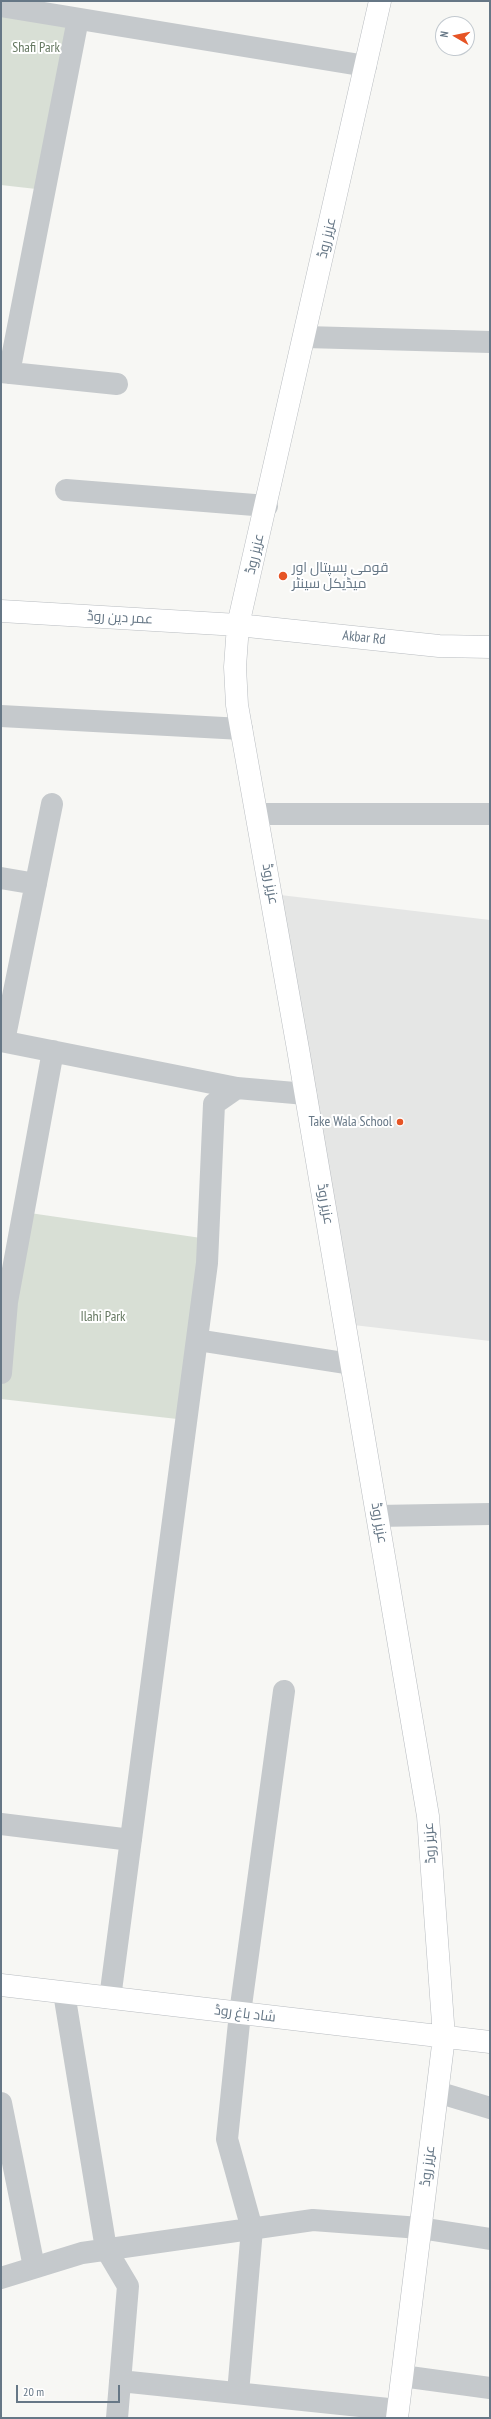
<!DOCTYPE html>
<meta charset="utf-8">
<style>
body{margin:0}
#map{position:relative;width:491px;height:2419px;overflow:hidden;background:#f7f7f4;font-family:"PT Sans Narrow",sans-serif}
canvas{display:block}
.frame{position:absolute;inset:0;border:2px solid #667786;pointer-events:none}
.north{position:absolute;left:435px;top:16px;width:40px;height:40px;box-sizing:border-box;background:#fff;border:1px solid #c2c9cf;border-radius:50%;rotate:279deg;font-size:11px;font-weight:700;line-height:16px;text-align:center;color:#667786}
.north::after{content:'';display:block;margin:auto;width:14px;height:18px;background:#e65425;clip-path:polygon(50% 0,100% 100%,50% 72%,0 100%)}
.scale{position:absolute;left:16px;top:2385px;width:104px;height:18px;box-sizing:border-box;border:2px solid #667786;border-top:0;padding-left:5px;font-size:12px;line-height:14px;white-space:nowrap;color:#667786;-webkit-text-stroke:3px #fff;paint-order:stroke}
</style>
<div id="map">
<canvas width="491" height="2419"></canvas>
<div class="frame"></div>
<div class="north">N</div>
<div class="scale">20 m</div>
</div>
<script>
const ctx = document.querySelector('canvas').getContext('2d');
ctx.lineJoin = 'round';
function fillPath(path, color) { ctx.fillStyle = color; ctx.fill(path, 'evenodd'); }
const shape = rows => new Path2D(rows.map(r => 'M' + r).join(''));
function trace(path, color, width, dash) { ctx.strokeStyle = color; ctx.lineWidth = width; ctx.lineCap = dash ? 'butt' : 'round'; ctx.setLineDash(dash || []); ctx.stroke(path); }
function drawText(font, color, halo, rows, align = 'center') {
  ctx.font = font + ' "PT Sans Narrow",Cairo,sans-serif'; ctx.lineWidth = 4; ctx.setLineDash([]); ctx.textBaseline = 'middle'; ctx.strokeStyle = halo; ctx.fillStyle = color; for (const [text, x, y, turn = 0] of rows) {
    ctx.save(); ctx.translate(x, y); ctx.rotate((+turn || 0) * Math.PI / 180); ctx.textAlign = isNaN(turn) ? turn : align; if (halo) ctx.strokeText(text, 0, 0); ctx.fillText(text, 0, 0); ctx.restore();
  }
}
const built = shape([
 [272,894,490,920,490,1341,345,1324]
]);
const green = shape([
 [1,6,78,19,45,190,1,185],
 [23,1212,208,1239,186,1420,1,1399,1,1383]
]);
const minor = shape([
 [1,6,366,66],
 [305,337,490,342],
 [1,372,117,384],
 [9,373,78,19],
 [66,490,267,506],
 [1,716,242,729],
 [257,814,490,814],
 [1,878,36,884],
 [1,1041,237,1088,306,1094],
 [4,1041,52,804],
 [197,1340,351,1364],
 [1,1373,7,1302,53,1051],
 [377,1516,490,1514],
 [1,1824,131,1840],
 [64,1993,106,2249,128,2286,117,2418],
 [110,1998,207,1263,214,1104,237,1088],
 [437,2092,490,2108],
 [1,2103,34,2267],
 [1,2278,82,2253,313,2220,420,2228,490,2239],
 [402,2376,490,2388],
 [120,2381,398,2410],
 [238,2393,252,2229,227,2139,240,2013,284,1691]
]);
const major = shape([
 [380,1,238,625,235,667,237,705,298,1049,428,1816,444,2037,397,2418],
 [1,611,238,625,439,646,490,647],
 [1,1985,490,2042]
]);
const markers = [
 [283,576,5,"#e65425"],
 [400,1122,4,"#e65425"]
];
const parkNames = [
 ["Shafi Park",36,48],
 ["Ilahi Park",103,1317]
];
const streetNames = [
 ["عزیز روڈ",327,238,-77],
 ["عزیز روڈ",255,554,-77],
 ["عمر دین روڈ",120,618,3],
 ["Akbar Rd",364,638,6],
 ["عزیز روڈ",270,884,80],
 ["عزیز روڈ",325,1204,80],
 ["عزیز روڈ",379,1523,80],
 ["عزیز روڈ",430,1843,-94],
 ["شاد باغ روڈ",245,2014,7],
 ["عزیز روڈ",428,2166,-83]
];
const poiNames = [
 ["قومی ہسپتال اور",292,568],
 ["میڈیکل سینٹر",292,584],
 ["Take Wala School",392,1122,"right"]
];
fillPath(built, '#e5e6e5');
fillPath(green, '#d8dfd5');
trace(major, '#b8bcc0', 23);
trace(minor, '#c5c9cc', 22);
trace(major, '#fff', 22);
for (const [x, y, r, color] of markers) { const dot = new Path2D(); dot.arc(x, y, r, 0, 2 * Math.PI); ctx.fillStyle = color; ctx.fill(dot); trace(dot, '#fff', 1.5); }
drawText('14px', '#657861', '#fff', parkNames);
drawText('14px', '#667786', '#fff', streetNames);
drawText('14px', '#667786', '#fff', poiNames, 'left');
</script>
